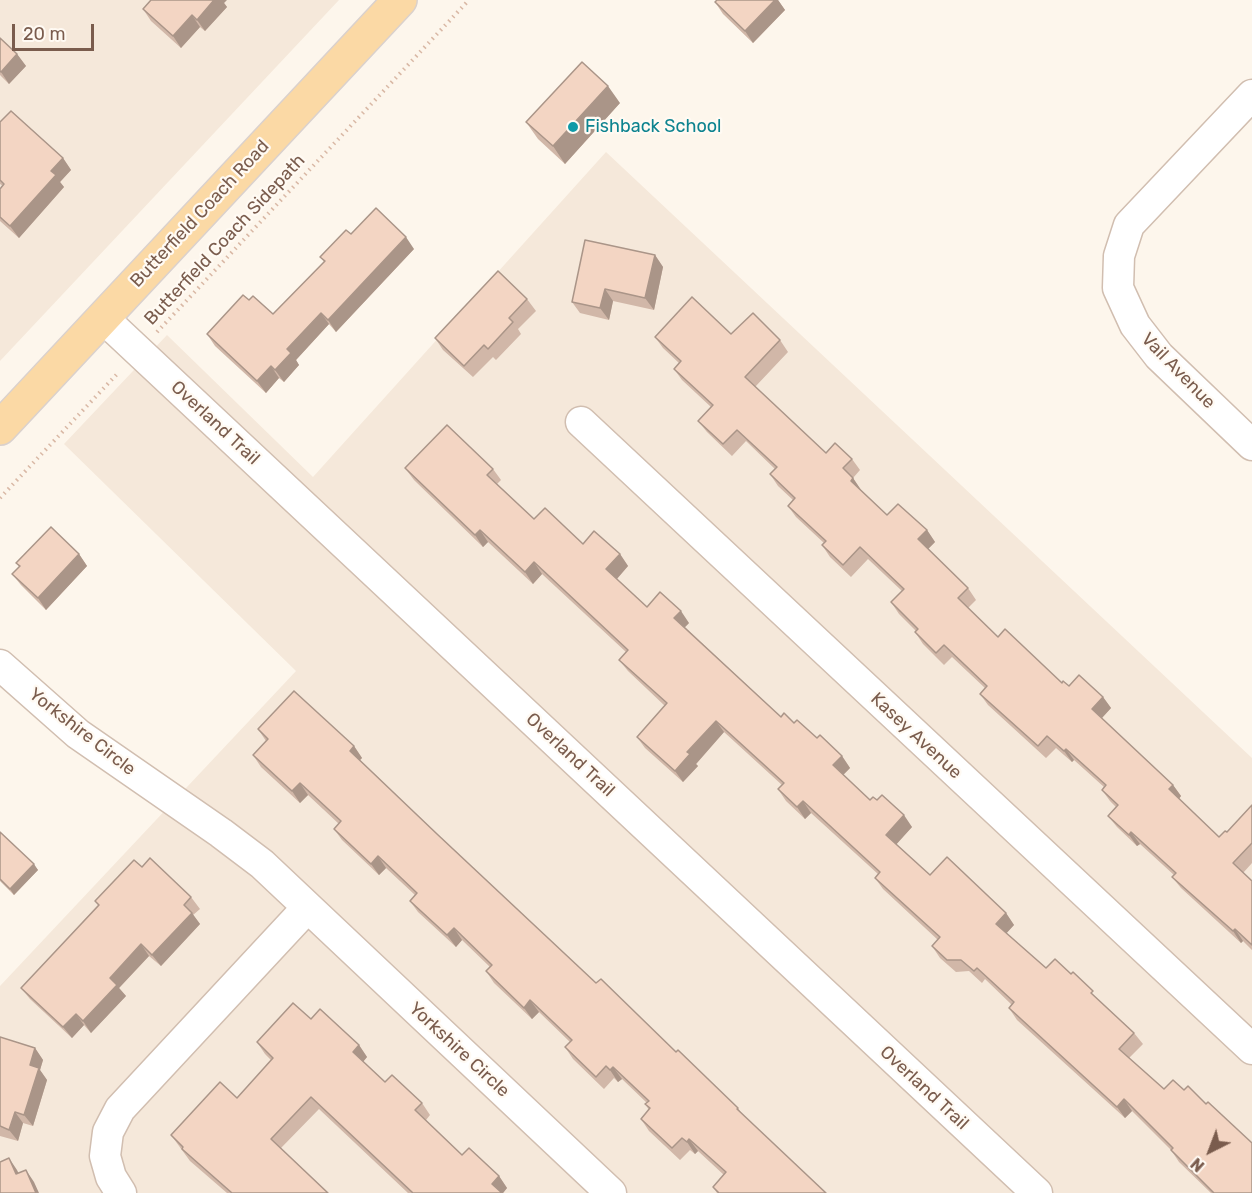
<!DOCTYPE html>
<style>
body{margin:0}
#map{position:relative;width:1252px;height:1193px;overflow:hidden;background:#fdf6ec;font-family:Rubik,sans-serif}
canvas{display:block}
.north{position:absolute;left:1180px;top:1121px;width:60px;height:60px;-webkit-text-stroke:4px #fffaf3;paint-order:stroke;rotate:222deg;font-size:16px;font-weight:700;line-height:24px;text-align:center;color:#7a5c4d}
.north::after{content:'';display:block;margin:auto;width:21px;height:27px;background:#7a5c4d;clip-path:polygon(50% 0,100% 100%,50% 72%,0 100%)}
.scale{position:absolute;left:12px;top:24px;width:82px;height:27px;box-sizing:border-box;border:3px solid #7a5c4d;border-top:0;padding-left:8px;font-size:18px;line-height:21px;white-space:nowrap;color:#7a5c4d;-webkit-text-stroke:4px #fffaf3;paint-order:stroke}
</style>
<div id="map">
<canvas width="1252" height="1193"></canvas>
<div class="north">N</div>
<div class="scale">20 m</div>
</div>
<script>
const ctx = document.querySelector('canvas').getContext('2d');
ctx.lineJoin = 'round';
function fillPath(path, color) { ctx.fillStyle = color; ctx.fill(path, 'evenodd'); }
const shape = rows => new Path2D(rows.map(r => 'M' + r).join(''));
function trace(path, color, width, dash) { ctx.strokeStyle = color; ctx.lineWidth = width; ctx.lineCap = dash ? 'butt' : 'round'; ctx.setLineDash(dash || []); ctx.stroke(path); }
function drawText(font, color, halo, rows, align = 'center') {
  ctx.font = font + ' Rubik,sans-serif'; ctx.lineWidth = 4.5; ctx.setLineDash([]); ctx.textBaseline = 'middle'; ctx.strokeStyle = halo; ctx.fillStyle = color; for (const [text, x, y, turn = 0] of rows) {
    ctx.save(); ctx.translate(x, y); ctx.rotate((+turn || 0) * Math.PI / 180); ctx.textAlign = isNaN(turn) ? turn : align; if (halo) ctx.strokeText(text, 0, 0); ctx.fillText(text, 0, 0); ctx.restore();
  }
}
const residential = shape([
 [0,0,339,0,0,361],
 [606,152,1252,758,1252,1193,0,1193,0,986,296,671,64,444,167,335,313,477]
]);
const path = shape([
 [157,332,469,0],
 [0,498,119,372]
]);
const minor = shape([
 [1252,95,1129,225,1119,256,1118,288,1135,325,1159,356,1252,445],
 [103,318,1037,1193],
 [581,422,1252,1049],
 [0,665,78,734,221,833,262,864,611,1193],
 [121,1193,111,1177,105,1156,108,1132,120,1109,307,908]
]);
const major = shape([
 [0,428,400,0]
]);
const wall = shape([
 [717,0,778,0,785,10,753,43,723,14,715,2],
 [224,3,227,7,205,31,200,27,181,48,151,21,143,9],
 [0,38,17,54,26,66,9,84,0,75],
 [620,103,565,164,538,139,526,122],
 [0,122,63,158,71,170,60,182,64,187,19,238,0,221,0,189,3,186,0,184],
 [351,234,414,249,336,332,329,324,296,360,299,365,284,382,279,378,266,393,215,346,207,334,249,300,273,314,324,262,320,257],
 [655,255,663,267,654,310,613,301,609,320,580,313,572,302],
 [527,299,536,311,518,329,521,334,496,360,493,357,473,377,443,350,435,338],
 [731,334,780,340,788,352,755,387,826,453,852,459,860,470,853,478,861,490,887,515,927,530,935,542,928,549,968,588,976,600,968,608,998,637,1062,683,1069,686,1103,697,1111,708,1102,718,1173,785,1181,796,1179,799,1219,837,1227,832,1252,805,1252,863,1243,873,1252,881,1252,950,1243,941,1241,943,1181,888,1172,877,1174,875,1140,844,1137,846,1117,827,1108,816,1116,807,1110,801,1102,790,1104,787,1074,760,1072,762,1056,748,1046,758,988,705,980,694,985,688,952,657,944,665,923,644,915,632,916,631,899,614,891,602,902,591,868,559,851,577,830,557,822,545,824,543,796,517,788,506,793,500,778,486,770,474,775,469,746,441,732,456,707,432,698,421,711,407,682,380,674,369,679,363,663,348,655,337],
 [405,468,493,469,501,480,497,484,534,519,583,544,620,554,628,566,617,579,647,607,689,623,685,627,781,717,794,723,817,738,842,756,850,768,843,775,870,800,912,827,896,844,930,875,1006,913,1014,925,1006,933,1046,968,1099,1000,1134,1033,1143,1044,1129,1058,1252,1193,1211,1193,1179,1162,1171,1150,1132,1111,1125,1118,1017,1020,1009,1008,1012,1005,985,979,982,983,969,971,956,972,940,958,932,946,938,940,883,889,875,878,878,874,811,813,805,819,786,801,778,789,782,785,724,732,696,764,698,766,683,782,645,748,637,737,665,706,628,671,619,660,626,652,542,574,533,584,488,542,483,547,414,480],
 [79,554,87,566,46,610,21,585,12,574,19,567,16,563],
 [258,729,354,746,362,758,360,760,437,834,596,983,676,1052,738,1108,744,1117,826,1193,717,1193,713,1187,724,1175,698,1151,695,1154,690,1150,680,1160,649,1131,641,1119,649,1110,645,1104,647,1103,622,1079,618,1082,614,1078,604,1089,573,1059,565,1047,570,1042,539,1012,532,1019,494,983,486,971,490,967,462,940,456,947,418,912,410,901,415,895,386,868,379,875,342,840,334,829,339,824,308,795,300,803,261,767,253,755,266,741],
 [0,832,38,870,14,895,0,881],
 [191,897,200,909,193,915,200,924,161,966,149,956,119,988,126,996,91,1033,84,1025,72,1038,30,999,21,988,98,905,95,901],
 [311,1019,359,1045,367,1057,363,1062,385,1082,422,1103,430,1115,426,1120,462,1155,499,1176,507,1188,503,1193,408,1193,319,1109,281,1148,328,1193,227,1193,190,1161,171,1135,237,1098,271,1060,265,1054,257,1042],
 [0,1037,35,1048,43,1060,40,1070,47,1080,33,1126,23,1123,18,1141,0,1136]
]);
const shadedWall = shape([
 [214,0,227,0,224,3,227,7,205,31,197,20],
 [775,0,778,0,785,10,753,43,745,31],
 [192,15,200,27,181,48,173,36],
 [17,54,26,66,9,84,1,72],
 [608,86,620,103,565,164,553,146],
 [63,158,71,170,60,182,64,187,19,238,10,226,51,171],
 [406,237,414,249,336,332,328,320],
 [655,255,663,267,654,310,645,298],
 [605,289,613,301,609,320,600,308],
 [321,313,329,324,296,360,299,365,284,382,275,370,287,349],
 [271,366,279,378,266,393,257,381],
 [853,478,861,490,851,481],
 [480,530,488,542,483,547,475,535],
 [927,530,935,542,926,551,918,539],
 [79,554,87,566,46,610,38,598],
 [620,554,628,566,615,581,606,569],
 [534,562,542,574,533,584,525,572],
 [681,611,689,623,682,630,674,618],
 [1103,697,1111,708,1100,720,1092,709],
 [716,721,724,732,696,764,698,766,683,782,675,771,687,752],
 [354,746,362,758,358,762,350,751],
 [1066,749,1074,760,1072,762,1064,751],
 [842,756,850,768,841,777,833,765],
 [300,783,308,795,300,803,292,791],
 [1173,785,1181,796,1177,801,1169,789],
 [803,801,811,813,805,819,797,807],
 [904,815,912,827,894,847,886,835],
 [1131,832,1140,844,1137,846,1129,835],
 [378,856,386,868,379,875,371,864],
 [34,864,38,870,14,895,10,889],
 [192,913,200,924,161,966,152,955],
 [1006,913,1014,925,1004,936,996,924],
 [454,928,462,940,456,947,447,935],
 [1235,929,1243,941,1241,943,1233,931],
 [141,944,149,956,119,988,126,996,91,1033,83,1021,110,978],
 [530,1000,539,1012,532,1019,524,1008],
 [76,1014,84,1025,72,1038,63,1027],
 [359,1045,367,1057,361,1064,353,1052],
 [35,1048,43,1060,40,1070,47,1080,33,1126,24,1115,30,1065],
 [613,1067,622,1079,618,1082,610,1070],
 [1124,1099,1132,1111,1125,1118,1117,1107],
 [15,1112,23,1123,18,1141,9,1130],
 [689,1139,698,1151,695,1154,687,1142],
 [9,1158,17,1170,25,1186,16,1174],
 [26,1170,34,1182,39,1193,36,1193],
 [499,1176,507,1188,503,1193,499,1193,492,1184]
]);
const building = shape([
 [151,0,214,0,197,20,192,15,173,36,143,9,151,0],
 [717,0,775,0,745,31,715,2,717,0],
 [0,38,17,54,1,72,0,71,0,38],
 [582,62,608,86,553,146,526,122,582,62],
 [11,111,63,158,51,171,56,175,10,226,0,217,0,189,4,184,0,180,0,122,11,111],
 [376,208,406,237,328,320,321,313,287,349,291,353,275,370,271,366,257,381,207,334,243,295,249,300,253,296,273,314,325,261,320,257,346,230,351,234,376,208],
 [585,240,655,255,645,298,605,289,600,308,572,302,585,240],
 [498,271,527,299,509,318,513,322,488,349,484,345,464,366,435,338,498,271],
 [692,297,731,334,753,313,780,340,745,377,826,453,835,443,852,459,843,468,853,478,851,481,887,515,898,504,927,530,918,539,968,588,958,598,998,637,1005,629,1062,683,1063,681,1069,686,1079,675,1103,697,1092,709,1173,785,1169,789,1219,837,1225,831,1227,832,1252,805,1252,843,1233,863,1252,881,1252,945,1235,929,1233,931,1172,877,1176,873,1131,832,1129,835,1108,816,1118,805,1102,790,1106,785,1066,749,1064,751,1047,736,1038,746,980,694,987,686,944,645,936,653,915,632,918,629,891,602,904,589,860,547,843,565,822,545,826,541,788,506,795,498,770,474,777,467,737,430,723,444,698,421,713,405,674,369,681,361,655,337,692,297],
 [447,425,493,469,487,475,534,519,545,508,583,544,594,531,620,554,606,569,647,607,660,592,681,611,674,618,781,717,784,713,794,723,797,720,817,738,820,735,842,756,833,765,870,800,873,797,877,800,882,795,904,815,886,835,930,875,947,857,1006,913,996,924,1046,968,1055,959,1071,974,1073,972,1093,991,1091,993,1134,1033,1119,1049,1164,1089,1173,1080,1184,1090,1188,1086,1206,1104,1208,1102,1252,1143,1252,1193,1214,1193,1171,1150,1173,1148,1124,1099,1117,1107,1009,1008,1014,1002,977,968,974,971,961,960,947,960,932,946,940,937,875,878,880,872,803,801,797,807,778,789,784,783,716,721,687,752,690,754,675,771,637,737,667,703,619,660,628,650,534,562,525,572,480,530,475,535,405,468,447,425],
 [51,527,79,554,38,598,12,574,20,566,16,563,51,527],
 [294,691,354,746,350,751,437,834,596,983,601,979,676,1052,678,1050,738,1108,737,1109,826,1193,719,1193,713,1187,726,1172,689,1139,687,1142,682,1138,672,1148,641,1119,650,1108,645,1104,649,1101,613,1067,610,1070,606,1066,596,1077,565,1047,572,1040,530,1000,524,1008,486,971,492,965,454,928,447,935,410,901,417,893,378,856,371,864,334,829,341,821,300,783,292,791,253,755,268,739,258,729,294,691],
 [0,832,34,864,10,889,0,879,0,832],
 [150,858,191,897,184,905,192,913,152,955,141,944,110,978,117,985,83,1021,76,1014,63,1027,21,988,99,905,95,901,134,860,142,867,150,858],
 [293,1003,311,1019,320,1009,359,1045,353,1052,385,1082,392,1075,422,1103,415,1110,462,1155,469,1148,499,1176,492,1184,502,1193,413,1193,311,1097,271,1139,328,1193,232,1193,182,1149,183,1147,171,1135,220,1082,237,1098,273,1058,257,1042,293,1003],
 [0,1037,35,1048,30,1065,39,1068,24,1115,15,1112,9,1130,0,1126,0,1037],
 [9,1158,16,1174,26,1170,36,1193,0,1193,0,1162,9,1158]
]);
const markers = [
 [573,127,6,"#0f9aa8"]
];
const cultureNames = [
 ["Fishback School",585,127]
];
const streetNames = [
 ["Butterfield Coach Road",200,214,-47],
 ["Butterfield Coach Sidepath",225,240,-47],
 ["Vail Avenue",1178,371,46],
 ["Overland Trail",215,423,43],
 ["Yorkshire Circle",82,732,38],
 ["Kasey Avenue",916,736,43],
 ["Overland Trail",570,755,43],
 ["Yorkshire Circle",459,1050,43],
 ["Overland Trail",924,1088,43]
];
fillPath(residential, '#f5e8da');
trace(minor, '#d1beb0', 33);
trace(major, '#dad1cd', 36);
trace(path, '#d9b8a5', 4, [1.5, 4.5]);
trace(minor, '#fff', 30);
trace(major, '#fbd9a5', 33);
fillPath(wall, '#d1b7a8');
fillPath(shadedWall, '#aa9588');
fillPath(building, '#f3d5c3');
trace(building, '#aa9588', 1.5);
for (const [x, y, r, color] of markers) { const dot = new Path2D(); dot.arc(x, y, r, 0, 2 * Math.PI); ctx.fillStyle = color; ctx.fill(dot); trace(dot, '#fffaf3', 2); }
drawText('18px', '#0d838f', '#fffaf3', cultureNames, 'left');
drawText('18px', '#7a5c4d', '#fffaf3', streetNames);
</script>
